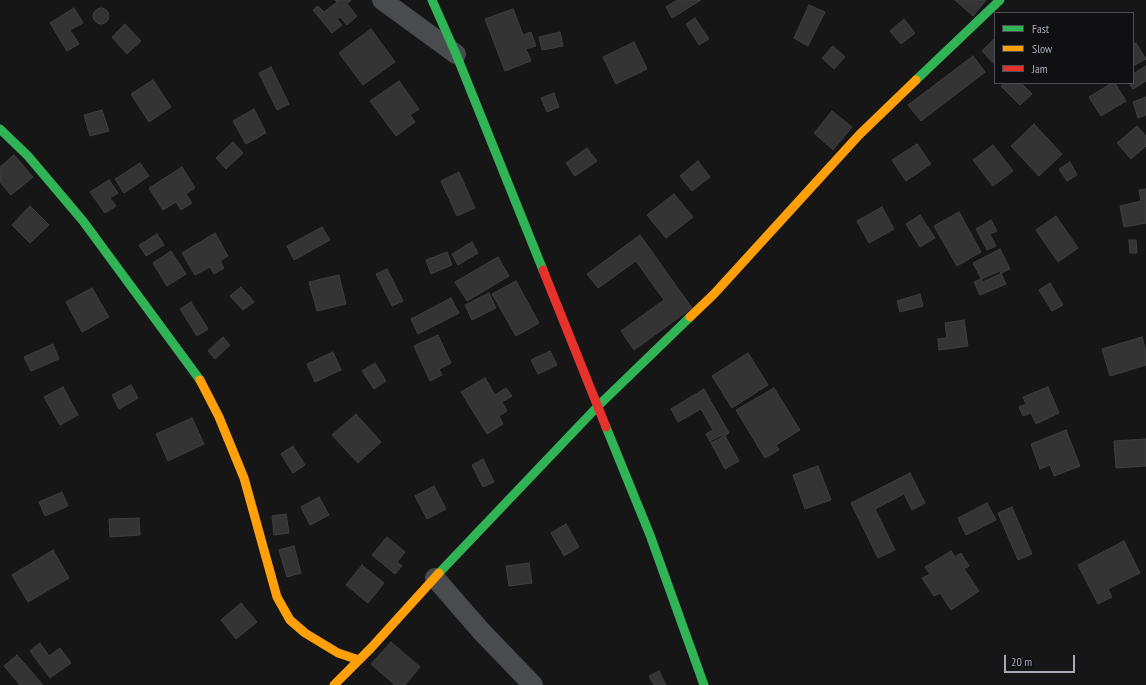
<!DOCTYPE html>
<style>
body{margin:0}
#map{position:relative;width:1146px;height:685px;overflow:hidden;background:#161616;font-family:"PT Sans Narrow",sans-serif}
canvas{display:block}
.legend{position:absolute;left:994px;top:12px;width:140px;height:72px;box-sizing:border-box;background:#101012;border:1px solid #4c4e54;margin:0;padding:5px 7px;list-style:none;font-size:12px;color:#a6abb7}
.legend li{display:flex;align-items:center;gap:8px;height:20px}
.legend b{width:20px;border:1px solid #4c4e54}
.scale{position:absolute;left:1004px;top:655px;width:71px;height:18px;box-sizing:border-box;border:2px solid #a6abb7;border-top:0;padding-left:5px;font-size:12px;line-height:14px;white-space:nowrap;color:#a6abb7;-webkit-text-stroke:3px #101012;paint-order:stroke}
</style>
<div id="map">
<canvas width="1146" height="685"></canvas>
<ul class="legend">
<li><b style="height:5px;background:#30b455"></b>Fast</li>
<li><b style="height:5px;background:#ff9f0a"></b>Slow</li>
<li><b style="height:5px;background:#e5322d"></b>Jam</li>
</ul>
<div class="scale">20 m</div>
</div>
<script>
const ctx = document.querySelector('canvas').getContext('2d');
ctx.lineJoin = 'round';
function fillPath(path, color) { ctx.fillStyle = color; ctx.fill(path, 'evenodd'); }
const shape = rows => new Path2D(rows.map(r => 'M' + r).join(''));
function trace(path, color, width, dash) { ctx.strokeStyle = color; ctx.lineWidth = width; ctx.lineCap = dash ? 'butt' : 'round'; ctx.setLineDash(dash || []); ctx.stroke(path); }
const building = shape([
 [335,0,351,0,347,4,357,16,347,25,340,17,337,19,342,25,332,33,313,10,318,6,324,12,337,2,335,0],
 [677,0,701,0,672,18,666,7,677,0],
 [955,0,986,0,973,16,955,0],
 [809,5,825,12,808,46,794,38,809,5],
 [74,8,83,23,70,30,79,44,67,51,50,23,74,8],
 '93 16a8 8 0 1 1 16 0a8 8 0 1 1-16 0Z',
 [513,9,523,35,531,32,536,46,526,49,531,61,505,71,485,19,513,9],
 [695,18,709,39,699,45,686,24,695,18],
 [904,19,915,33,901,44,890,31,904,19],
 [125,24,141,41,127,54,112,37,125,24],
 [371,29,395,62,363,85,339,53,371,29],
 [560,32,563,46,542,50,539,37,560,32],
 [995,38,995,65,982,51,995,38],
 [634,42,647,69,616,84,603,57,634,42],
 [1136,43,1146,59,1133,66,1133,44,1136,43],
 [833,46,845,57,834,69,822,58,833,46],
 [973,56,985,72,921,121,908,105,973,56],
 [1146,66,1146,81,1133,89,1129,83,1133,83,1133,74,1146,66],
 [271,67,289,104,277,110,259,73,271,67],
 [153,80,171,107,149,122,131,94,153,80],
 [399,81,419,109,410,115,415,122,396,136,370,101,399,81],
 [1005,83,1021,83,1032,94,1020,105,1001,86,1005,83],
 [1112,83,1115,83,1126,101,1101,116,1089,97,1112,83],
 [554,93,559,107,547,112,541,98,554,93],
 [1146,97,1146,115,1138,118,1133,102,1146,97],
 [254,109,266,133,246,144,233,121,254,109],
 [102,110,109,131,90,136,84,115,102,110],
 [832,111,852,127,833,150,814,133,832,111],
 [1034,124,1062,154,1039,176,1011,146,1034,124],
 [1137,126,1146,136,1146,146,1131,159,1117,143,1137,126],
 [233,142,243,153,226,169,216,158,233,142],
 [917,144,931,164,906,181,892,160,917,144],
 [993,145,1013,171,993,186,973,160,993,145],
 [587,148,597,161,575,176,566,163,587,148],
 [14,155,33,177,11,195,0,182,0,167,14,155],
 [698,161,710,177,692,191,680,176,698,161],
 [1070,162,1077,175,1067,181,1059,169,1070,162],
 [140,163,149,176,124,193,115,179,140,163],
 [182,167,195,188,186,194,192,203,181,210,176,202,163,210,149,188,182,167],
 [459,172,475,208,457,216,441,181,459,172],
 [109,180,118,193,110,198,116,206,105,213,90,192,109,180],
 [1146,189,1146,224,1146,223,1124,227,1120,206,1141,201,1139,190,1146,189],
 [674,194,693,217,666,238,647,215,674,194],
 [30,206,49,225,30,243,12,225,30,206],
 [882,207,894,229,869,243,857,221,882,207],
 [959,212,981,252,957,266,934,226,959,212],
 [920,215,935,238,920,247,906,224,920,215],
 [1056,216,1078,248,1058,262,1036,230,1056,216],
 [991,220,997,231,990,234,996,246,987,250,976,229,991,220],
 [322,227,330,240,294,260,287,246,322,227],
 [215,233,228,256,220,261,224,268,214,274,210,267,195,275,182,253,215,233],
 [157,234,164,245,146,256,139,245,157,234],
 [640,235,692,308,634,350,621,331,664,300,636,261,598,288,587,274,640,235],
 [1129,240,1136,240,1137,253,1130,253,1129,240],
 [472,242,478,253,458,265,452,254,472,242],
 [1000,249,1010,269,983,282,973,263,1000,249],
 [171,251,186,274,167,286,153,263,171,251],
 [447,252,452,265,431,274,426,260,447,252],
 [498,257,509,276,467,301,455,282,498,257],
 [387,269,403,301,392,306,376,274,387,269],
 [1000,271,1006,284,980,295,974,282,1000,271],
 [339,275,346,304,317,311,309,282,339,275],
 [516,281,539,323,516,336,492,294,516,281],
 [1050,283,1063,305,1052,311,1039,290,1050,283],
 [241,287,254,302,243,310,230,296,241,287],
 [92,288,109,317,82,332,66,302,92,288],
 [489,293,496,308,472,320,465,305,489,293],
 [920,294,923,306,900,312,897,301,920,294],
 [451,298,459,313,418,334,411,319,451,298],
 [191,302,208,329,197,336,180,309,191,302],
 [964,320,968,346,939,350,938,339,947,338,945,323,964,320],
 [438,335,451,363,439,369,442,375,430,381,414,346,438,335],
 [223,337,230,345,215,359,208,351,223,337],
 [1142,337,1146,352,1146,365,1110,376,1102,349,1142,337],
 [53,344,59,359,31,371,24,357,53,344],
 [550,351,557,365,538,374,531,360,550,351],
 [333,352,341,370,315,382,307,364,333,352],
 [748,353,768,385,732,408,712,376,748,353],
 [375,363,386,381,374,389,362,371,375,363],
 [485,378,495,395,506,388,512,396,502,402,507,411,499,416,503,424,487,434,461,392,485,378],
 [131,385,138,398,119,409,112,395,131,385],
 [63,387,78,415,60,425,44,397,63,387],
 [1048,387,1059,413,1036,424,1031,413,1023,416,1019,407,1026,404,1023,397,1048,387],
 [774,388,800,430,776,445,779,450,765,458,736,410,774,388],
 [704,389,729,433,711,443,706,434,713,430,701,409,678,422,671,409,704,389],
 [356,414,381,442,358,463,332,435,356,414],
 [192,418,204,444,168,461,156,434,192,418],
 [1066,430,1080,466,1054,476,1050,465,1040,469,1031,444,1066,430],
 [724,434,739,461,725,469,710,441,724,434],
 [1146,439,1146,466,1116,468,1114,441,1146,439],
 [293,446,305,465,293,473,281,454,293,446],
 [483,459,494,482,483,487,472,465,483,459],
 [818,466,831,500,805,509,793,475,818,466],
 [910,473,925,503,912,510,904,494,875,509,895,550,878,558,851,503,910,473],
 [434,486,446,509,427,519,415,496,434,486],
 [62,492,68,506,45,516,39,502,62,492],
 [319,497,329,515,310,525,301,507,319,497],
 [987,503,996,520,966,535,958,518,987,503],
 [1012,507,1032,554,1018,560,998,513,1012,507],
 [286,514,289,533,274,535,272,516,286,514],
 [139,518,140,535,110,537,109,519,139,518],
 [566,524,579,547,564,556,551,533,566,524],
 [387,537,405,552,397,562,402,566,395,574,372,555,387,537],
 [1124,541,1140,573,1108,589,1112,597,1098,604,1078,565,1124,541],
 [294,546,301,573,287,577,279,550,294,546],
 [53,550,69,578,28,602,12,575,53,550],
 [951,551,955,557,961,553,969,566,964,569,979,591,951,610,940,593,934,596,922,578,930,574,925,567,951,551],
 [529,563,532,583,509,586,506,566,529,563],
 [362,565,384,583,368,603,346,585,362,565],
 [241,603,257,622,236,639,221,620,241,603],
 [391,642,420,667,405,685,395,685,371,664,391,642],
 [40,643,49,656,60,648,71,663,50,678,30,651,40,643],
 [17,655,43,685,20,685,4,666,17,655],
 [659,671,666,685,654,685,649,676,659,671]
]);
const street = shape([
 [382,0,456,54],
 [435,578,481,631,533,685]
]);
const fast = shape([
 [432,0,456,54,543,270],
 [916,80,1000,0],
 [0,129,28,156,83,221,200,380],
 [606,427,650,535,704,685],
 [439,573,598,406,690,317]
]);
const slow = shape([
 [690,317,714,294,859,135,916,80],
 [200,380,219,417,244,478,277,597,290,620,305,633,338,653,359,660],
 [334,685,371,648,439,573]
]);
const jam = shape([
 [543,270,606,427]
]);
fillPath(building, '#343435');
trace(building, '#3e3f42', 1);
trace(street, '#4a4b4f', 20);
trace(fast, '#30b455', 9);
trace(slow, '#ff9f0a', 9);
trace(jam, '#e5322d', 9);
</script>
